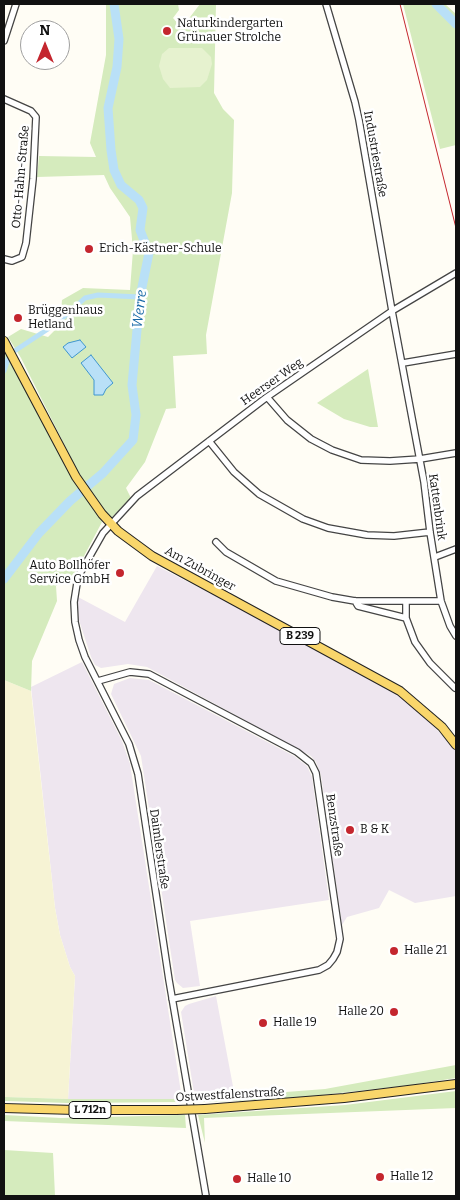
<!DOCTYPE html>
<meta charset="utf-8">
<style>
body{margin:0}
#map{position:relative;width:460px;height:1200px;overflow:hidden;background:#fffdf5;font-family:Bitter,serif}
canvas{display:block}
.frame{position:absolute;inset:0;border:5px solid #111;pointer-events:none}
.north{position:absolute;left:20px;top:20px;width:50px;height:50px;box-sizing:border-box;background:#fff;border:1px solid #a0a0a0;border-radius:50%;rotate:0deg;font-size:14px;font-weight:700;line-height:20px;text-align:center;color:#111}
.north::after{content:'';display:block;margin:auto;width:18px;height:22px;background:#c4262e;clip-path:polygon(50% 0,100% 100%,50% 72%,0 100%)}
</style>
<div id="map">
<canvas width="460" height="1200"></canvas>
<div class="frame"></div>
<div class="north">N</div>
</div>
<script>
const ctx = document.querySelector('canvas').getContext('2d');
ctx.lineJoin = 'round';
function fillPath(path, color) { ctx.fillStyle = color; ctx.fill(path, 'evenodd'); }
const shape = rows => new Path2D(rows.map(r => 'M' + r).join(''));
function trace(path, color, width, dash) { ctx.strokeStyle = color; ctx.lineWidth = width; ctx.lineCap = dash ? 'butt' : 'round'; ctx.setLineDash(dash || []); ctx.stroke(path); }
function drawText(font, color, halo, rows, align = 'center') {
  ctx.font = font + ' Bitter,serif'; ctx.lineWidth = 5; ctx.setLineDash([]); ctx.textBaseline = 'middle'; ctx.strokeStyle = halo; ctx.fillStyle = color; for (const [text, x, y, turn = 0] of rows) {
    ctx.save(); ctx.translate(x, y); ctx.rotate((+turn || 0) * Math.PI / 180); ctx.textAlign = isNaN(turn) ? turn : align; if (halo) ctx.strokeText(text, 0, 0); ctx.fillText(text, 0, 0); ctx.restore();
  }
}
const industrial = shape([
 [157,566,375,678,414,705,456,750,456,896,415,903,389,890,379,908,347,917,342,925,321,775,316,762,311,756,147,667,128,664,101,668,95,665,91,657,78,617,78,597,125,622],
 [82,662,122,741,130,764,182,1099,68,1099,75,976,70,967,60,935,55,908,31,687],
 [130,678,149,680,294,756,307,766,312,777,329,900,190,921,200,986,183,988,177,983,175,980,141,756,111,694,114,684],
 [216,996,235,1097,195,1099,181,1012,185,1006,189,1004]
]);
const farmland = shape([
 [4,680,31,691,55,908,60,935,70,967,75,976,68,1099,4,1097]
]);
const green = shape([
 [106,4,178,4,179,10,173,18,180,26,185,19,187,21,200,4,216,4,214,93,223,109,234,120,232,193,206,335,207,354,173,356,176,408,166,409,145,462,126,488,131,498,110,519,77,470,21,358,8,337,21,329,48,337,60,325,62,300,83,288,130,290,133,250,130,217,110,188,104,175,37,177,39,156,96,157,90,143,106,55],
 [403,4,445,4,456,14,456,145,440,149],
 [4,349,102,522,74,575,56,586,57,601,32,661,31,691,4,680],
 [368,369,378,427,370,427,344,419,317,403],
 [456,1065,456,1078,411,1085,304,1097,235,1101,195,1102,195,1099,325,1089],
 [456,1091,456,1108,204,1118,205,1143,198,1115,345,1105],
 [5,1097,68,1099,182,1099,183,1102,68,1103,5,1101],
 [4,1115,61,1118,185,1115,186,1128,4,1121],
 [4,1150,53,1153,55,1196,4,1196]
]);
const pitch = shape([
 [169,48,202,48,211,57,212,64,207,80,200,87,170,88,163,79,159,66,162,54]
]);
const water = shape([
 [80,340,86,347,72,358,63,347,68,343,80,340],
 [91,355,113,383,106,389,103,395,94,395,94,380,81,363,91,355]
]);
const canal = shape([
 [16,350,57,323,85,298,98,295,140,297],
 [4,371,8,359]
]);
const river = shape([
 [436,4,456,24],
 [4,579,39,533,70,501,103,473,133,440,136,415,132,385,140,297,149,253,140,230,143,208,139,200,121,185,114,170,111,150,108,108,117,67,119,39,114,4]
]);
const minor = shape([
 [326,4,355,102,359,120,392,311,424,482,430,532,441,601,450,626,456,636],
 [4,41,16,4],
 [4,99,31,111,36,117,33,179,26,243,22,257,12,261,4,259],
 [403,363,456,354],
 [267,397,287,420,311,439,332,450,361,460,390,461,420,459,456,453],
 [209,441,234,472,259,494,303,519,328,528,367,535,394,536,430,532],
 [216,542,226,552,276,581,332,597,355,601,441,601],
 [435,557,456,549],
 [355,601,358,606,406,618,406,602],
 [406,618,415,642,430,663,455,688],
 [98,681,130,672,149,674,297,752,311,763,316,773,340,939,337,952,333,959,328,965,319,970,172,999],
 [206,1196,169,980,138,774,129,744,85,657,79,640,75,622,74,602,78,577,103,533,137,496,267,397,392,311,456,273]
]);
const major = shape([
 [4,341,76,477,102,514,118,531,152,556,400,691,442,727,456,745],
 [4,1108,75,1110,176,1110],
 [205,1109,344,1098,456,1084]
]);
const rail = shape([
 [400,4,456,228]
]);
const majorBridge = shape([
 [176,1110,205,1109]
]);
const markers = [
 [167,31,5,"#c4262e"],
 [89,249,5,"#c4262e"],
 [18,318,5,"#c4262e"],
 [120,573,5,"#c4262e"],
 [350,830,5,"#c4262e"],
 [394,951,5,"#c4262e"],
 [394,1012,5,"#c4262e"],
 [263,1023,5,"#c4262e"],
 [380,1177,5,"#c4262e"],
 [237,1179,5,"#c4262e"]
];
const shields = [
 [300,636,40],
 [90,1110,42]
];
const shieldNames = [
 ["B 239",300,636],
 ["L 712n",90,1110]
];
const poiNames = [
 ["Naturkindergarten",177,24],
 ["Grünauer Strolche",177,38],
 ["Erich-Kästner-Schule",99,249],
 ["Brüggenhaus",28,311],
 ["Hetland",28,325],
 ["Auto Bollhöfer",110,566,"right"],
 ["Service GmbH",110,580,"right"],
 ["B & K",360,830],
 ["Halle 21",404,951],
 ["Halle 20",384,1012,"right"],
 ["Halle 19",273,1023],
 ["Halle 12",390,1177],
 ["Halle 10",247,1179]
];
const streetNames = [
 ["Industriestraße",375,154,80],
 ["Otto-Hahn-Straße",21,177,-85],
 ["Heerser Weg",272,382,-35],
 ["Kattenbrink",437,507,82],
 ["Am Zubringer",200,569,29],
 ["Benzstraße",334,825,82],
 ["Daimlerstraße",159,849,82],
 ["Ostwestfalenstraße",230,1095,-3]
];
const waterNames = [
 ["Werre",140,309,-83]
];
fillPath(industrial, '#eee6ef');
fillPath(farmland, '#f6f3d4');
fillPath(green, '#d5ebbd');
fillPath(pitch, '#e6f2cf');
fillPath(water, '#b9e0f7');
trace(water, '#3f96cf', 1);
trace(canal, '#b9e0f7', 5);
trace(river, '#b9e0f7', 9);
trace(minor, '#444', 8);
trace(major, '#222', 10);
trace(minor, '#fff', 5.5);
trace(major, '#f9d66b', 8);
trace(rail, '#c4262e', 1);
trace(majorBridge, '#222', 10, []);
trace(majorBridge, '#f9d66b', 8);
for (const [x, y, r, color] of markers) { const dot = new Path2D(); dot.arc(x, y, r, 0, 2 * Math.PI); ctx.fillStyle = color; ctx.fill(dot); trace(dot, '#fff', 2); }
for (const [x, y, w] of shields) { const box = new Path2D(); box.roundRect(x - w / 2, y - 8.5, w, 17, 4); ctx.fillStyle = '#fff'; ctx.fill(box); trace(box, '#111', 1); }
drawText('bold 11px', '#111', null, shieldNames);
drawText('12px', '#111', '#fff', poiNames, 'left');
drawText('12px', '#111', '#fff', streetNames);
drawText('italic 14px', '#1768a6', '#fff', waterNames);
</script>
